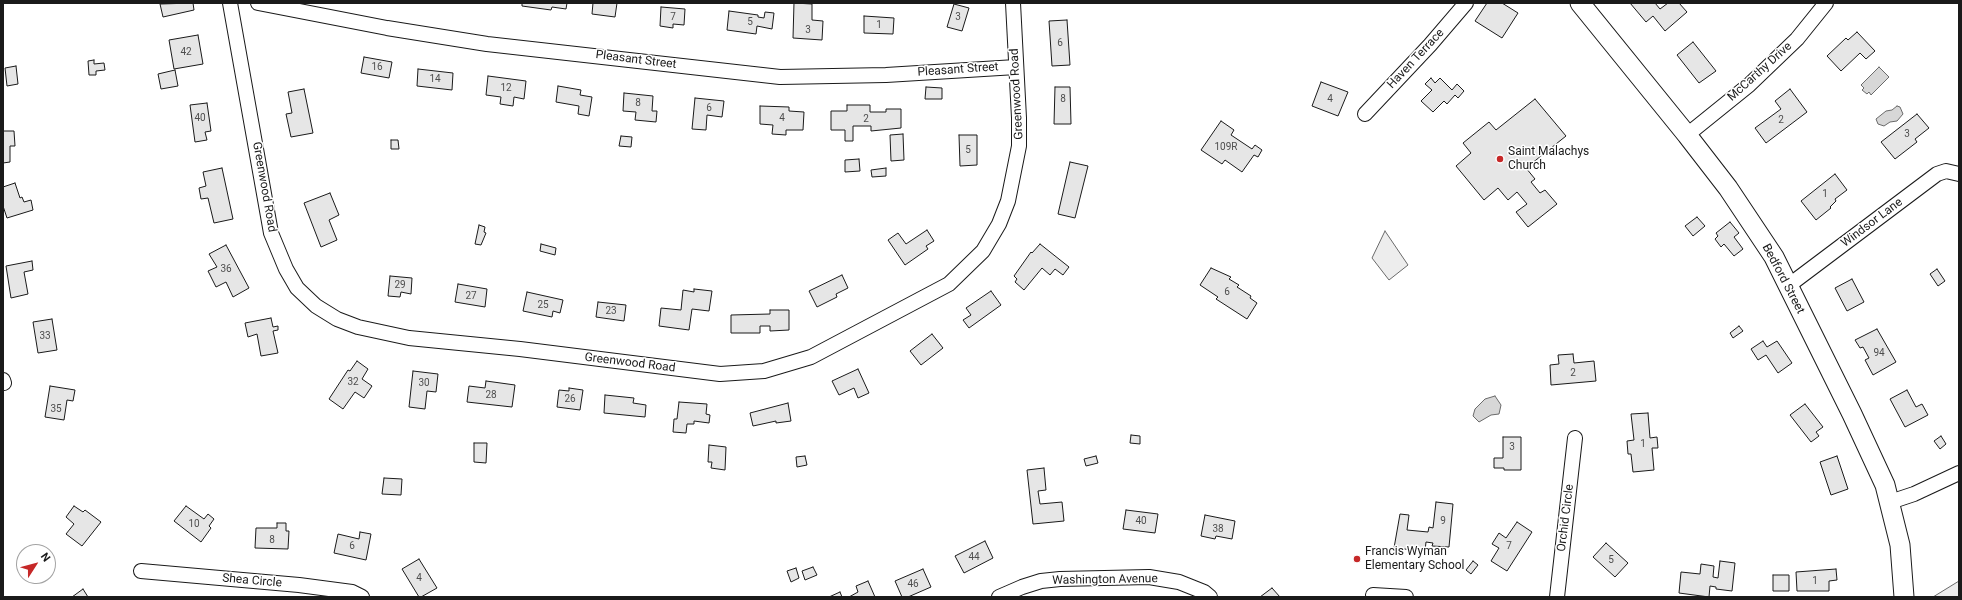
<!DOCTYPE html>
<style>
body{margin:0}
#map{position:relative;width:1962px;height:600px;overflow:hidden;background:#fff;font-family:Roboto,sans-serif}
canvas{display:block}
.frame{position:absolute;inset:0;border:4px solid #1a1a1a;pointer-events:none}
.north{position:absolute;left:16px;top:544px;width:40px;height:40px;box-sizing:border-box;background:#fff;border:1px solid #a3a3a3;border-radius:50%;rotate:54deg;font-size:11px;font-weight:700;line-height:16px;text-align:center;color:#1a1a1a}
.north::after{content:'';display:block;margin:auto;width:14px;height:18px;background:#c62828;clip-path:polygon(50% 0,100% 100%,50% 72%,0 100%)}
</style>
<div id="map">
<canvas width="1962" height="600"></canvas>
<div class="frame"></div>
<div class="north">N</div>
</div>
<script>
const ctx = document.querySelector('canvas').getContext('2d');
ctx.lineJoin = 'round';
function fillPath(path, color) { ctx.fillStyle = color; ctx.fill(path, 'evenodd'); }
const shape = rows => new Path2D(rows.map(r => 'M' + r).join(''));
function trace(path, color, width, dash) { ctx.strokeStyle = color; ctx.lineWidth = width; ctx.lineCap = dash ? 'butt' : 'round'; ctx.setLineDash(dash || []); ctx.stroke(path); }
function drawText(font, color, halo, rows, align = 'center') {
  ctx.font = font + ' Roboto,sans-serif'; ctx.lineWidth = 3; ctx.setLineDash([]); ctx.textBaseline = 'middle'; ctx.strokeStyle = halo; ctx.fillStyle = color; for (const [text, x, y, turn = 0] of rows) {
    ctx.save(); ctx.translate(x, y); ctx.rotate((+turn || 0) * Math.PI / 180); ctx.textAlign = isNaN(turn) ? turn : align; if (halo) ctx.strokeText(text, 0, 0); ctx.fillText(text, 0, 0); ctx.restore();
  }
}
const built = shape([
 [1385,231,1408,265,1389,280,1372,258,1385,231],
 [1959,581,1959,597,1933,597,1959,581]
]);
const water = shape([
 [1879,67,1889,77,1871,95,1869,92,1867,94,1862,90,1864,88,1861,85,1879,67],
 [1897,106,1900,107,1903,114,1897,121,1890,122,1884,126,1878,124,1876,119,1886,111,1892,110,1897,106],
 [1495,396,1501,405,1499,414,1491,415,1479,422,1473,416,1475,409,1485,399,1495,396]
]);
const building = shape([
 [193,3,194,10,163,17,160,4,193,3],
 [522,3,567,3,566,9,552,7,551,10,522,6,522,3],
 [593,3,617,3,615,17,592,14,593,3],
 [794,3,812,4,812,20,823,21,822,40,793,38,794,3],
 [1487,3,1502,3,1518,13,1502,38,1475,21,1487,3],
 [1630,3,1655,3,1660,9,1668,3,1679,3,1687,12,1665,31,1653,16,1646,22,1630,3],
 [954,4,969,8,962,31,947,27,954,4],
 [661,7,685,9,684,25,673,24,673,28,660,26,661,7],
 [729,11,758,15,758,17,764,18,765,12,774,13,772,29,757,26,756,34,727,30,729,11],
 [864,16,894,18,893,34,864,33,864,16],
 [1067,20,1070,65,1052,66,1049,21,1067,20],
 [1857,32,1875,51,1866,59,1860,53,1841,71,1827,56,1846,38,1848,40,1857,32],
 [198,35,203,64,174,69,169,40,198,35],
 [1693,42,1716,71,1699,83,1677,55,1693,42],
 [364,57,392,62,389,78,361,73,364,57],
 [94,60,94,64,104,63,105,70,96,71,96,75,89,75,88,61,94,60],
 [16,66,18,84,7,86,5,68,16,66],
 [418,69,453,73,452,90,417,86,418,69],
 [175,70,178,86,161,89,158,74,175,70],
 [488,76,526,81,524,99,514,97,513,106,500,104,501,97,486,95,488,76],
 [1431,78,1435,83,1440,78,1452,90,1457,84,1464,91,1458,98,1455,95,1447,104,1444,101,1433,112,1421,101,1432,90,1425,84,1431,78],
 [1321,82,1348,92,1338,116,1312,106,1321,82],
 [558,86,581,90,580,95,592,97,589,116,578,114,579,106,556,102,558,86],
 [926,87,942,88,942,99,925,99,926,87],
 [1055,87,1070,87,1071,124,1054,124,1055,87],
 [304,89,313,133,291,137,286,114,292,113,288,92,304,89],
 [1790,89,1807,112,1766,143,1755,128,1781,109,1775,101,1790,89],
 [624,93,653,96,652,111,657,111,656,122,635,120,636,112,623,111,624,93],
 [695,98,724,101,722,117,707,115,706,130,692,129,695,98],
 [1535,99,1566,136,1526,168,1535,179,1531,182,1540,193,1545,190,1557,204,1528,227,1516,212,1527,204,1517,192,1508,200,1498,188,1484,200,1456,166,1471,153,1463,143,1489,122,1496,130,1535,99],
 [207,103,211,131,205,132,207,140,195,142,190,105,207,103],
 [847,105,870,105,870,112,886,112,886,109,901,109,901,128,871,131,871,126,853,126,853,141,845,141,845,130,831,130,831,111,847,111,847,105],
 [760,106,789,107,789,111,804,112,803,130,786,130,786,135,772,134,773,125,760,124,760,106],
 [1917,114,1929,128,1915,139,1917,142,1895,159,1881,142,1917,114],
 [1221,121,1234,130,1231,135,1252,149,1255,145,1262,150,1258,157,1254,155,1242,172,1225,160,1222,164,1201,150,1221,121],
 [3,131,14,131,15,146,10,146,10,162,3,163,3,131],
 [903,134,904,160,891,161,890,135,903,134],
 [959,135,977,135,977,165,960,166,959,135],
 [621,136,632,137,631,147,619,146,621,136],
 [391,140,398,140,399,149,391,149,391,140],
 [859,159,860,171,845,172,845,160,859,159],
 [1070,162,1088,166,1075,218,1058,214,1070,162],
 [222,168,233,219,214,223,208,198,201,199,199,188,206,186,203,172,222,168],
 [886,168,886,176,872,177,871,170,886,168],
 [1835,174,1847,190,1835,199,1836,201,1830,207,1831,208,1816,220,1801,201,1835,174],
 [15,183,20,198,22,197,24,202,31,200,33,210,7,218,3,206,3,187,15,183],
 [330,193,339,215,329,220,337,240,321,247,304,203,330,193],
 [1697,217,1705,226,1693,236,1685,226,1697,217],
 [1730,222,1739,233,1734,237,1743,249,1734,256,1724,244,1721,247,1715,239,1718,236,1716,233,1730,222],
 [479,225,485,227,484,232,486,233,481,245,475,244,479,225],
 [927,230,934,241,926,246,928,249,905,265,888,240,898,233,906,244,927,230],
 [541,244,556,248,555,255,540,251,541,244],
 [1040,244,1069,267,1063,275,1055,269,1050,275,1042,268,1024,290,1015,282,1017,279,1014,276,1031,252,1032,253,1040,244],
 [226,245,249,288,233,297,226,282,216,287,208,271,217,267,209,254,226,245],
 [32,261,33,270,24,272,28,294,11,298,6,266,32,261],
 [1211,268,1231,277,1229,279,1239,285,1237,287,1251,296,1250,298,1257,303,1247,319,1216,299,1218,297,1200,285,1211,268],
 [1937,269,1945,281,1938,286,1930,274,1937,269],
 [842,275,848,288,836,294,837,297,817,307,809,291,842,275],
 [390,276,412,278,411,294,401,292,400,297,388,296,390,276],
 [1852,279,1864,302,1847,311,1835,288,1852,279],
 [458,284,487,289,485,307,455,302,458,284],
 [694,289,712,291,709,311,692,309,689,330,659,326,661,308,681,310,683,290,694,292,694,289],
 [991,291,1001,305,969,328,963,320,971,315,966,308,991,291],
 [527,292,563,300,560,313,553,311,552,317,523,311,527,292],
 [598,302,626,305,624,321,596,317,598,302],
 [770,310,789,310,789,330,770,331,770,326,760,326,760,333,731,333,731,315,770,314,770,310],
 [271,318,273,327,278,326,278,330,273,331,278,353,261,356,257,334,248,337,245,323,271,318],
 [52,319,57,350,38,353,33,322,52,319],
 [1739,326,1743,331,1733,338,1730,333,1739,326],
 [1877,329,1896,362,1873,375,1865,360,1869,358,1863,347,1860,348,1855,340,1877,329],
 [932,334,943,348,921,365,910,351,932,334],
 [1763,341,1767,347,1777,341,1792,363,1778,373,1766,355,1758,360,1751,349,1763,341],
 [1573,354,1574,363,1594,361,1596,381,1551,385,1550,365,1559,364,1558,355,1573,354],
 [357,361,368,369,362,379,372,386,364,398,355,392,343,409,329,399,348,370,350,371,357,361],
 [858,369,869,393,858,398,854,388,839,395,832,381,858,369],
 [413,371,438,374,436,392,427,391,425,409,409,407,413,371],
 [486,381,515,385,512,407,467,402,469,386,485,388,486,381],
 [50,386,75,390,73,401,67,400,64,420,45,417,50,386],
 [569,388,583,390,580,410,557,407,559,390,569,391,569,388],
 [1907,390,1916,407,1922,404,1928,415,1905,427,1890,399,1907,390],
 [605,395,634,398,633,403,646,405,645,417,604,413,605,395],
 [679,402,707,404,706,414,710,415,709,423,694,421,694,424,687,424,686,433,673,432,674,419,677,419,679,402],
 [788,403,791,421,776,423,776,421,753,426,750,413,788,403],
 [1805,404,1823,427,1816,432,1819,436,1811,442,1790,415,1805,404],
 [1648,413,1650,438,1657,437,1658,448,1652,448,1654,470,1633,472,1631,454,1628,454,1627,441,1634,440,1631,414,1648,413],
 [1131,435,1140,436,1140,444,1130,443,1131,435],
 [1941,436,1946,444,1940,449,1934,441,1941,436],
 [1503,437,1521,437,1521,470,1504,470,1504,468,1494,468,1494,458,1503,458,1503,437],
 [474,443,487,443,486,463,474,462,474,443],
 [709,445,726,447,725,470,711,468,712,462,708,462,709,445],
 [805,456,807,465,797,467,796,457,805,456],
 [1096,456,1098,463,1086,466,1084,459,1096,456],
 [1837,456,1848,489,1831,495,1820,462,1837,456],
 [1044,468,1046,490,1038,491,1040,504,1062,502,1064,521,1033,524,1027,470,1044,468],
 [384,478,402,479,401,495,382,494,384,478],
 [1436,502,1453,504,1449,547,1432,546,1433,543,1426,542,1425,551,1394,548,1400,514,1409,515,1407,530,1428,532,1429,527,1433,528,1436,502],
 [74,506,83,512,85,510,101,522,82,546,66,534,74,524,66,517,74,506],
 [186,506,204,519,208,514,214,519,209,526,211,528,201,542,174,521,186,506],
 [1126,510,1158,514,1155,533,1123,529,1126,510],
 [1205,515,1235,521,1232,539,1216,536,1215,539,1201,536,1205,515],
 [1517,522,1532,532,1507,571,1491,561,1499,548,1492,544,1499,533,1506,538,1517,522],
 [277,523,286,523,286,531,289,531,288,549,255,548,256,528,277,528,277,523],
 [360,532,371,534,366,560,334,553,338,534,359,539,360,532],
 [985,541,993,558,964,573,955,556,985,541],
 [1606,543,1628,563,1615,577,1593,557,1606,543],
 [419,559,437,588,421,597,419,597,402,569,419,559],
 [1473,561,1478,565,1471,574,1466,570,1473,561],
 [1720,561,1735,563,1732,591,1716,589,1716,587,1710,586,1709,597,1679,593,1681,572,1700,574,1701,564,1714,566,1713,577,1718,578,1720,561],
 [813,567,817,575,805,580,802,571,813,567],
 [796,568,799,578,791,582,787,571,796,568],
 [923,569,931,587,908,597,902,597,895,581,923,569],
 [1836,569,1837,580,1829,581,1829,591,1797,591,1796,572,1836,569],
 [1773,575,1789,575,1789,591,1773,591,1773,575],
 [868,581,875,597,849,597,858,592,856,586,868,581],
 [1272,588,1280,597,1260,597,1272,588],
 [83,589,88,597,72,597,83,589],
 [840,592,842,597,829,597,840,592]
]);
const street = shape([
 [230,3,271,233,286,269,297,288,316,306,337,319,358,327,409,338,520,349,720,374,764,371,811,357,949,284,983,251,999,224,1008,201,1019,146,1019,118,1013,3],
 [258,3,387,28,487,44,780,77,886,75,1016,67],
 [1365,114,1430,45,1466,3],
 [1687,135,1749,85,1797,39,1826,3],
 [1788,286,1937,174,1946,171,1959,174],
 [3,380,4,383],
 [1890,502,1914,494,1959,473],
 [141,571,299,585,352,592,362,597],
 [1373,595,1406,597],
 [999,597,1022,587,1041,581,1060,579,1149,577,1179,582,1204,592,1210,597],
 [1557,597,1575,438]
]);
const secondary = shape([
 [1580,3,1687,135,1728,188,1774,257,1852,414,1885,485,1900,545,1904,597]
]);
const markers = [
 [1500,159,4,"#c62828"],
 [1357,559,4,"#c62828"]
];
const numberNames = [
 ["7",673,17],
 ["3",958,17],
 ["5",750,22],
 ["1",879,25],
 ["3",808,30],
 ["6",1060,43],
 ["42",186,52],
 ["16",377,67],
 ["14",435,79],
 ["12",506,88],
 ["8",1063,99],
 ["4",1330,99],
 ["8",638,103],
 ["6",709,108],
 ["40",200,118],
 ["4",782,118],
 ["2",866,119],
 ["2",1781,120],
 ["3",1907,134],
 ["109R",1226,147],
 ["5",968,150],
 ["1",1825,194],
 ["36",226,269],
 ["29",400,285],
 ["6",1227,292],
 ["27",471,296],
 ["25",543,305],
 ["23",611,311],
 ["33",45,336],
 ["94",1879,353],
 ["2",1573,373],
 ["32",353,382],
 ["30",424,383],
 ["28",491,395],
 ["26",570,399],
 ["35",56,409],
 ["1",1643,444],
 ["3",1512,447],
 ["40",1141,521],
 ["9",1443,521],
 ["10",194,524],
 ["38",1218,529],
 ["8",272,540],
 ["6",352,546],
 ["7",1509,546],
 ["44",974,557],
 ["5",1611,560],
 ["4",419,578],
 ["1",1815,581],
 ["46",913,584]
];
const streetNames = [
 ["Haven Terrace",1416,59,-47],
 ["Pleasant Street",636,60,7],
 ["Pleasant Street",958,70,-4],
 ["McCarthy Drive",1760,72,-42],
 ["Greenwood Road",1017,94,-93],
 ["Greenwood Road",264,187,80],
 ["Windsor Lane",1872,223,-37],
 ["Bedford Street",1783,279,62],
 ["Greenwood Road",630,363,7],
 ["Orchid Circle",1566,518,-83],
 ["Washington Avenue",1105,580,-1],
 ["Shea Circle",252,581,5]
];
const poiNames = [
 ["Saint Malachys",1508,152],
 ["Church",1508,166],
 ["Francis Wyman",1365,552],
 ["Elementary School",1365,566]
];
fillPath(built, '#ededed');
trace(built, '#6a6a6a', 1);
fillPath(water, '#d7d7d7');
trace(water, '#6a6a6a', 1);
fillPath(building, '#e6e6e6');
trace(building, '#1a1a1a', 1);
trace(street, '#1a1a1a', 16);
trace(secondary, '#1a1a1a', 21);
trace(street, '#fff', 14);
trace(secondary, '#fff', 19);
for (const [x, y, r, color] of markers) { const dot = new Path2D(); dot.arc(x, y, r, 0, 2 * Math.PI); ctx.fillStyle = color; ctx.fill(dot); trace(dot, '#fff', 1.5); }
drawText('10px', '#4d4d4d', null, numberNames);
drawText('12px', '#1a1a1a', '#fff', streetNames);
drawText('12px', '#1a1a1a', '#fff', poiNames, 'left');
</script>
